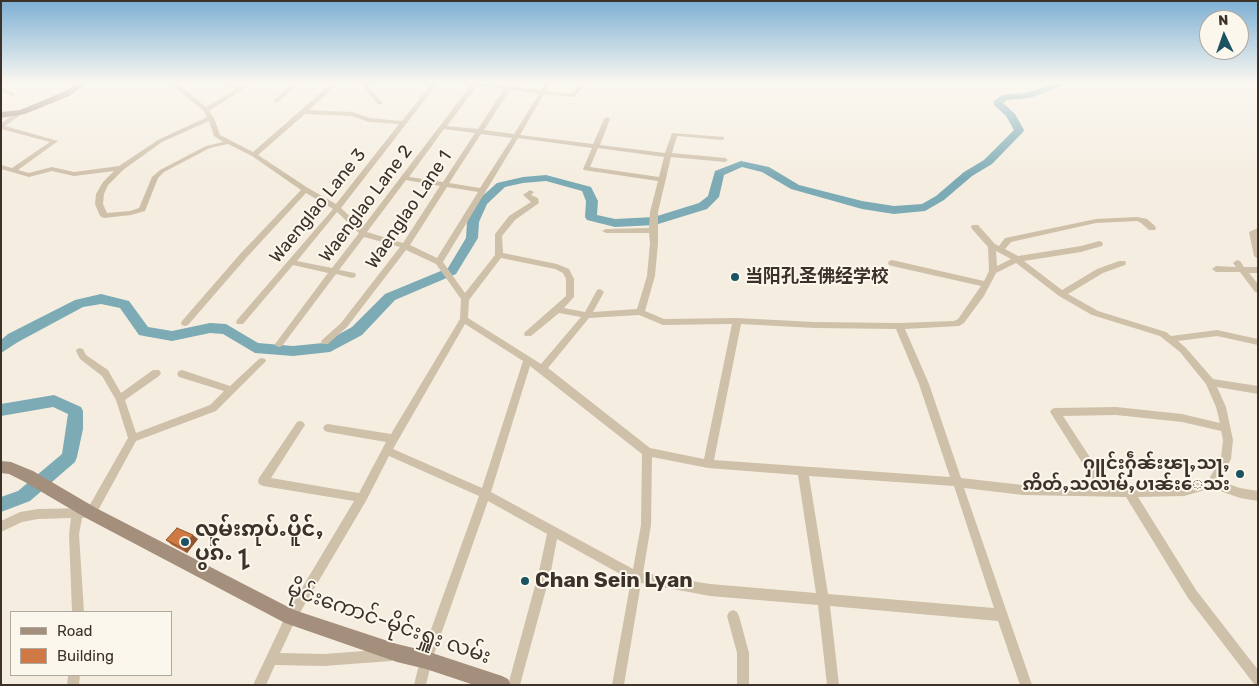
<!DOCTYPE html>
<meta charset="utf-8">
<style>
body{margin:0}
#map{position:relative;width:1259px;height:686px;overflow:hidden;background:#f5eee0;font-family:Rubik,sans-serif}
canvas{display:block}
.frame{position:absolute;inset:0;border:2px solid #3c322a;pointer-events:none}
.legend{position:absolute;left:10px;top:611px;width:162px;height:65px;box-sizing:border-box;background:#fcf7ed;border:1px solid #afa89f;margin:0;padding:6px 9px;list-style:none;font-size:15px;color:#3c322a}
.legend li{display:flex;align-items:center;gap:10px;height:25px}
.legend b{width:25px;border:1px solid #afa89f}
.north{position:absolute;left:1199px;top:10px;width:50px;height:50px;box-sizing:border-box;background:#fcf7ed;border:1px solid #afa89f;border-radius:50%;rotate:357deg;font-size:14px;font-weight:700;line-height:20px;text-align:center;color:#3c322a}
.north::after{content:'';display:block;margin:auto;width:18px;height:22px;background:#1b5361;clip-path:polygon(50% 0,100% 100%,50% 72%,0 100%)}
</style>
<div id="map">
<canvas width="1259" height="686"></canvas>
<div class="frame"></div>
<ul class="legend">
<li><b style="height:6px;background:#a38f7b"></b>Road</li>
<li><b style="height:14px;background:#cf7944"></b>Building</li>
</ul>
<div class="north">N</div>
</div>
<script>
const ctx = document.querySelector('canvas').getContext('2d');
ctx.lineJoin = 'round';
const shape = rows => new Path2D(rows.map(r => 'M' + r).join(''));
function fillPath(path, color) { ctx.fillStyle = color; ctx.fill(path, 'evenodd'); }
function trace(path, color, width, dash) { ctx.strokeStyle = color; ctx.lineWidth = width; ctx.lineCap = dash ? 'butt' : 'round'; ctx.setLineDash(dash || []); ctx.stroke(path); }
function drawText(font, color, halo, rows, align = 'center') {
  ctx.font = font + ' Rubik,"Noto Sans SC","Noto Sans Myanmar",sans-serif'; ctx.lineWidth = 4; ctx.setLineDash([]); ctx.textBaseline = 'middle'; ctx.strokeStyle = halo; ctx.fillStyle = color; for (const [text, x, y, turn = 0] of rows) {
    ctx.save(); ctx.translate(x, y); ctx.rotate((+turn || 0) * Math.PI / 180); ctx.textAlign = isNaN(turn) ? turn : align; if (halo) ctx.strokeText(text, 0, 0); ctx.fillText(text, 0, 0); ctx.restore();
  }
}
const river = shape([
 [1055,83,1069,83,1030,98,1007,100,1003,103,1015,114,1024,130,1023,132,992,164,972,176,944,200,925,211,894,214,862,209,791,189,762,172,742,167,724,175,719,197,707,209,655,225,615,227,587,220,585,217,586,201,582,191,546,181,523,183,505,187,487,204,479,222,478,238,456,274,395,300,362,335,330,352,293,356,255,353,223,334,210,333,172,341,144,336,139,335,120,308,101,304,83,307,18,342,1,353,1,340,8,334,75,300,101,294,129,301,148,327,172,331,210,323,226,324,258,343,293,346,323,343,352,327,385,294,448,268,466,238,467,222,478,200,497,183,523,177,546,175,591,187,598,201,597,215,615,219,654,217,699,203,708,196,715,171,741,161,769,167,799,185,862,201,894,206,922,204,936,196,964,172,984,160,1014,130,1006,116,994,105,994,101,1002,95,1026,93,1055,83],
 [54,395,81,407,83,411,83,429,77,457,75,462,30,501,1,512,1,497,18,491,62,454,68,414,53,407,1,416,1,404,54,395]
]);
const street = shape([
 [169,83,176,83,206,107,236,89,219,83,228,83,240,87,246,83,253,83,209,111,214,118,220,135,253,152,332,83,339,83,309,110,352,112,370,118,402,121,432,83,438,83,341,208,362,228,471,85,465,83,482,83,541,90,545,83,551,83,546,91,571,94,581,83,587,83,574,97,544,94,520,135,593,144,604,119,607,117,610,119,600,145,665,153,672,133,724,137,724,139,722,140,677,136,672,153,725,158,728,160,725,162,671,157,658,212,658,243,655,276,645,311,664,319,737,318,814,322,899,323,954,321,958,319,981,286,892,266,889,265,888,263,889,261,892,260,984,281,989,271,988,247,972,229,971,227,972,225,978,225,995,244,999,246,1005,238,1096,219,1137,217,1147,219,1155,226,1156,228,1155,230,1149,230,1141,223,1137,221,1096,223,1011,242,1005,249,1018,256,1081,246,1099,241,1102,242,1103,244,1102,246,1081,252,1024,261,1062,290,1097,269,1119,261,1125,261,1126,263,1125,265,1103,273,1068,294,1098,311,1166,332,1171,336,1217,330,1258,339,1258,345,1217,336,1178,341,1186,348,1213,379,1258,386,1258,394,1217,387,1226,407,1233,440,1231,459,1219,481,1240,488,1258,491,1258,501,1240,498,1212,488,1184,496,1138,497,1196,590,1258,670,1258,685,1254,684,1188,598,1126,497,1023,495,964,488,1032,685,1020,685,998,621,830,606,839,685,827,685,818,605,710,596,641,583,624,685,612,685,631,580,557,539,551,571,520,685,508,685,539,571,547,534,488,501,432,660,426,685,414,685,420,660,479,496,389,456,366,501,295,621,280,653,324,654,391,649,395,651,397,655,395,659,391,661,324,666,275,665,266,685,253,685,287,613,354,501,263,486,259,484,258,481,259,478,297,422,300,421,303,422,305,425,303,428,271,478,359,493,386,442,328,432,325,431,323,428,325,425,328,424,391,434,460,319,461,299,436,264,406,250,347,327,328,344,322,344,321,342,322,340,341,323,400,247,364,237,339,270,355,273,356,275,355,277,352,278,336,274,282,346,279,347,276,346,275,344,328,273,293,265,243,324,237,324,236,322,237,320,333,209,306,193,247,257,188,325,185,326,182,325,181,323,182,321,241,253,301,190,252,156,228,144,210,148,164,172,158,178,145,211,131,215,104,218,100,216,95,204,96,194,103,182,114,171,74,176,52,171,29,177,1,169,1,165,12,168,50,142,1,129,1,123,20,111,25,112,5,126,58,141,18,170,29,173,52,167,74,172,119,166,158,140,207,117,204,111,169,83],
 [477,86,504,89,478,129,447,126,477,86],
 [510,90,539,94,514,134,484,130,510,90],
 [305,114,351,116,369,122,399,124,336,204,308,188,258,155,305,114],
 [209,121,214,136,223,142,206,146,160,170,152,177,139,208,130,211,107,213,103,204,104,194,108,185,123,170,162,142,209,121],
 [444,129,475,133,443,182,409,177,444,129],
 [481,134,512,138,480,188,449,183,481,134],
 [518,138,592,148,583,169,584,170,658,181,650,212,649,228,606,229,602,231,606,233,649,233,650,243,647,276,637,309,593,312,604,292,600,289,597,290,585,312,564,308,574,297,574,279,569,269,557,264,503,253,502,236,515,220,539,203,538,198,531,195,534,192,530,190,523,195,531,202,509,216,495,234,495,255,465,293,443,262,518,138],
 [598,148,664,157,659,177,590,167,598,148],
 [406,180,440,186,403,243,367,232,406,180],
 [447,187,478,192,437,258,410,245,447,187],
 [337,212,359,233,332,268,297,261,337,212],
 [996,251,1011,259,997,266,996,251],
 [501,258,555,269,563,273,566,279,566,296,525,332,524,334,525,336,531,336,559,313,581,317,541,364,468,318,469,300,501,258],
 [1016,263,1059,296,1092,315,1160,336,1180,352,1206,384,1216,407,1220,423,1182,414,1116,407,1055,408,1052,409,1050,412,1052,415,1098,488,1023,485,961,478,929,384,905,329,959,326,964,323,984,296,996,273,1016,263],
 [639,315,663,325,732,324,704,459,650,448,548,368,589,318,639,315],
 [465,324,523,361,482,488,393,449,465,324],
 [741,324,814,328,896,329,919,384,950,477,714,460,741,324],
 [530,366,642,454,641,525,633,569,491,492,530,366],
 [1116,415,1182,422,1221,431,1223,440,1221,458,1209,479,1184,486,1110,488,1063,416,1116,415],
 [652,457,708,468,798,475,816,593,710,584,643,573,651,525,652,457],
 [809,476,954,486,994,608,828,594,809,476],
 [292,83,299,83,278,102,274,102,274,100,292,83],
 [364,83,370,83,369,88,382,102,382,104,378,104,364,89,364,83],
 [1,87,14,93,15,94,12,96,1,91,1,87],
 [1258,228,1257,233,1258,259,1254,256,1249,232,1258,228],
 [1237,260,1240,261,1244,267,1258,267,1258,273,1249,273,1258,284,1258,293,1255,292,1240,272,1216,272,1212,269,1216,266,1236,267,1233,263,1237,260],
 [80,348,83,349,86,355,108,370,121,393,153,370,159,370,161,373,159,376,125,400,136,433,210,405,224,391,179,377,177,374,179,371,182,370,230,386,259,359,262,358,265,359,266,361,216,411,136,441,95,516,82,518,79,534,84,612,72,612,69,534,71,518,38,519,22,522,1,532,1,521,20,512,38,509,88,508,128,438,116,400,102,376,80,359,76,351,77,349,80,348],
 [733,610,737,612,739,616,749,653,749,685,737,685,737,653,727,616,729,612,733,610],
 [68,675,80,675,79,685,67,685,68,675]
]);
const secondary = shape([
 [78,83,88,83,69,96,25,114,1,118,1,112,20,110,63,92,78,83],
 [1,461,11,462,33,471,96,508,294,610,397,644,426,651,502,676,508,679,511,685,474,685,426,669,397,662,285,623,86,518,23,481,9,474,1,473,1,461]
]);
const wall = shape([
 [198,539,187,553,172,545,166,540]
]);
const shadedWall = shape([
 [193,535,198,539,187,553,182,548]
]);
const building = shape([
 [177,528,193,535,182,548,166,540,177,528]
]);
const markers = [
 [735,277,5,"#1b5361"],
 [1240,474,5,"#1b5361"],
 [185,542,5,"#1b5361"],
 [525,581,5,"#1b5361"]
];
const streetNames = [
 ["Waenglao Lane 2",366,204,-53],
 ["Waenglao Lane 3",318,206,-51],
 ["Waenglao Lane 1",409,210,-56]
];
const poiNames = [
 ["当阳孔圣佛经学校",745,277],
 ["ႁူင်းႁဵၼ်းၽႃႇသႃႇ",1230,464,"right"],
 ["ဢိတ်ႇသလၢမ်ႇပၢၼ်းေသး",1230,485,"right"]
];
const nearPoinames = [
 ["လုမ်းဢုပ်ႉပိူင်ႇ",195,530],
 ["ပွၵ်ႉ ႑",195,554],
 ["Chan Sein Lyan",535,581]
];
const nearStreetnames = [
 ["မိုင်းကောင်-မိုင်းရှူး လမ်း",389,623,19]
];
fillPath(river, '#7caab5');
fillPath(street, '#cfc0aa');
fillPath(secondary, '#a38f7b');
fillPath(wall, '#b2683a');
fillPath(shadedWall, '#915530');
fillPath(building, '#cf7944');
trace(building, '#915530', 1);
const sky = ctx.createLinearGradient(0, 0, 0, 179);
sky.addColorStop(0, '#7db0d4');
sky.addColorStop(0.46, '#faf7f1');
sky.addColorStop(1, '#faf7f100');
ctx.fillStyle = sky;
ctx.fillRect(0, 0, 1259, 179);
for (const [x, y, r, color] of markers) { const dot = new Path2D(); dot.arc(x, y, r, 0, 2 * Math.PI); ctx.fillStyle = color; ctx.fill(dot); trace(dot, '#fcf7ed', 2); }
drawText('18px', '#3c322a', '#fcf7ed', streetNames);
drawText('bold 18px', '#3c322a', '#fcf7ed', poiNames, 'left');
drawText('bold 21px', '#3c322a', '#fcf7ed', nearPoinames, 'left');
drawText('21px', '#3c322a', '#fcf7ed', nearStreetnames);
</script>
